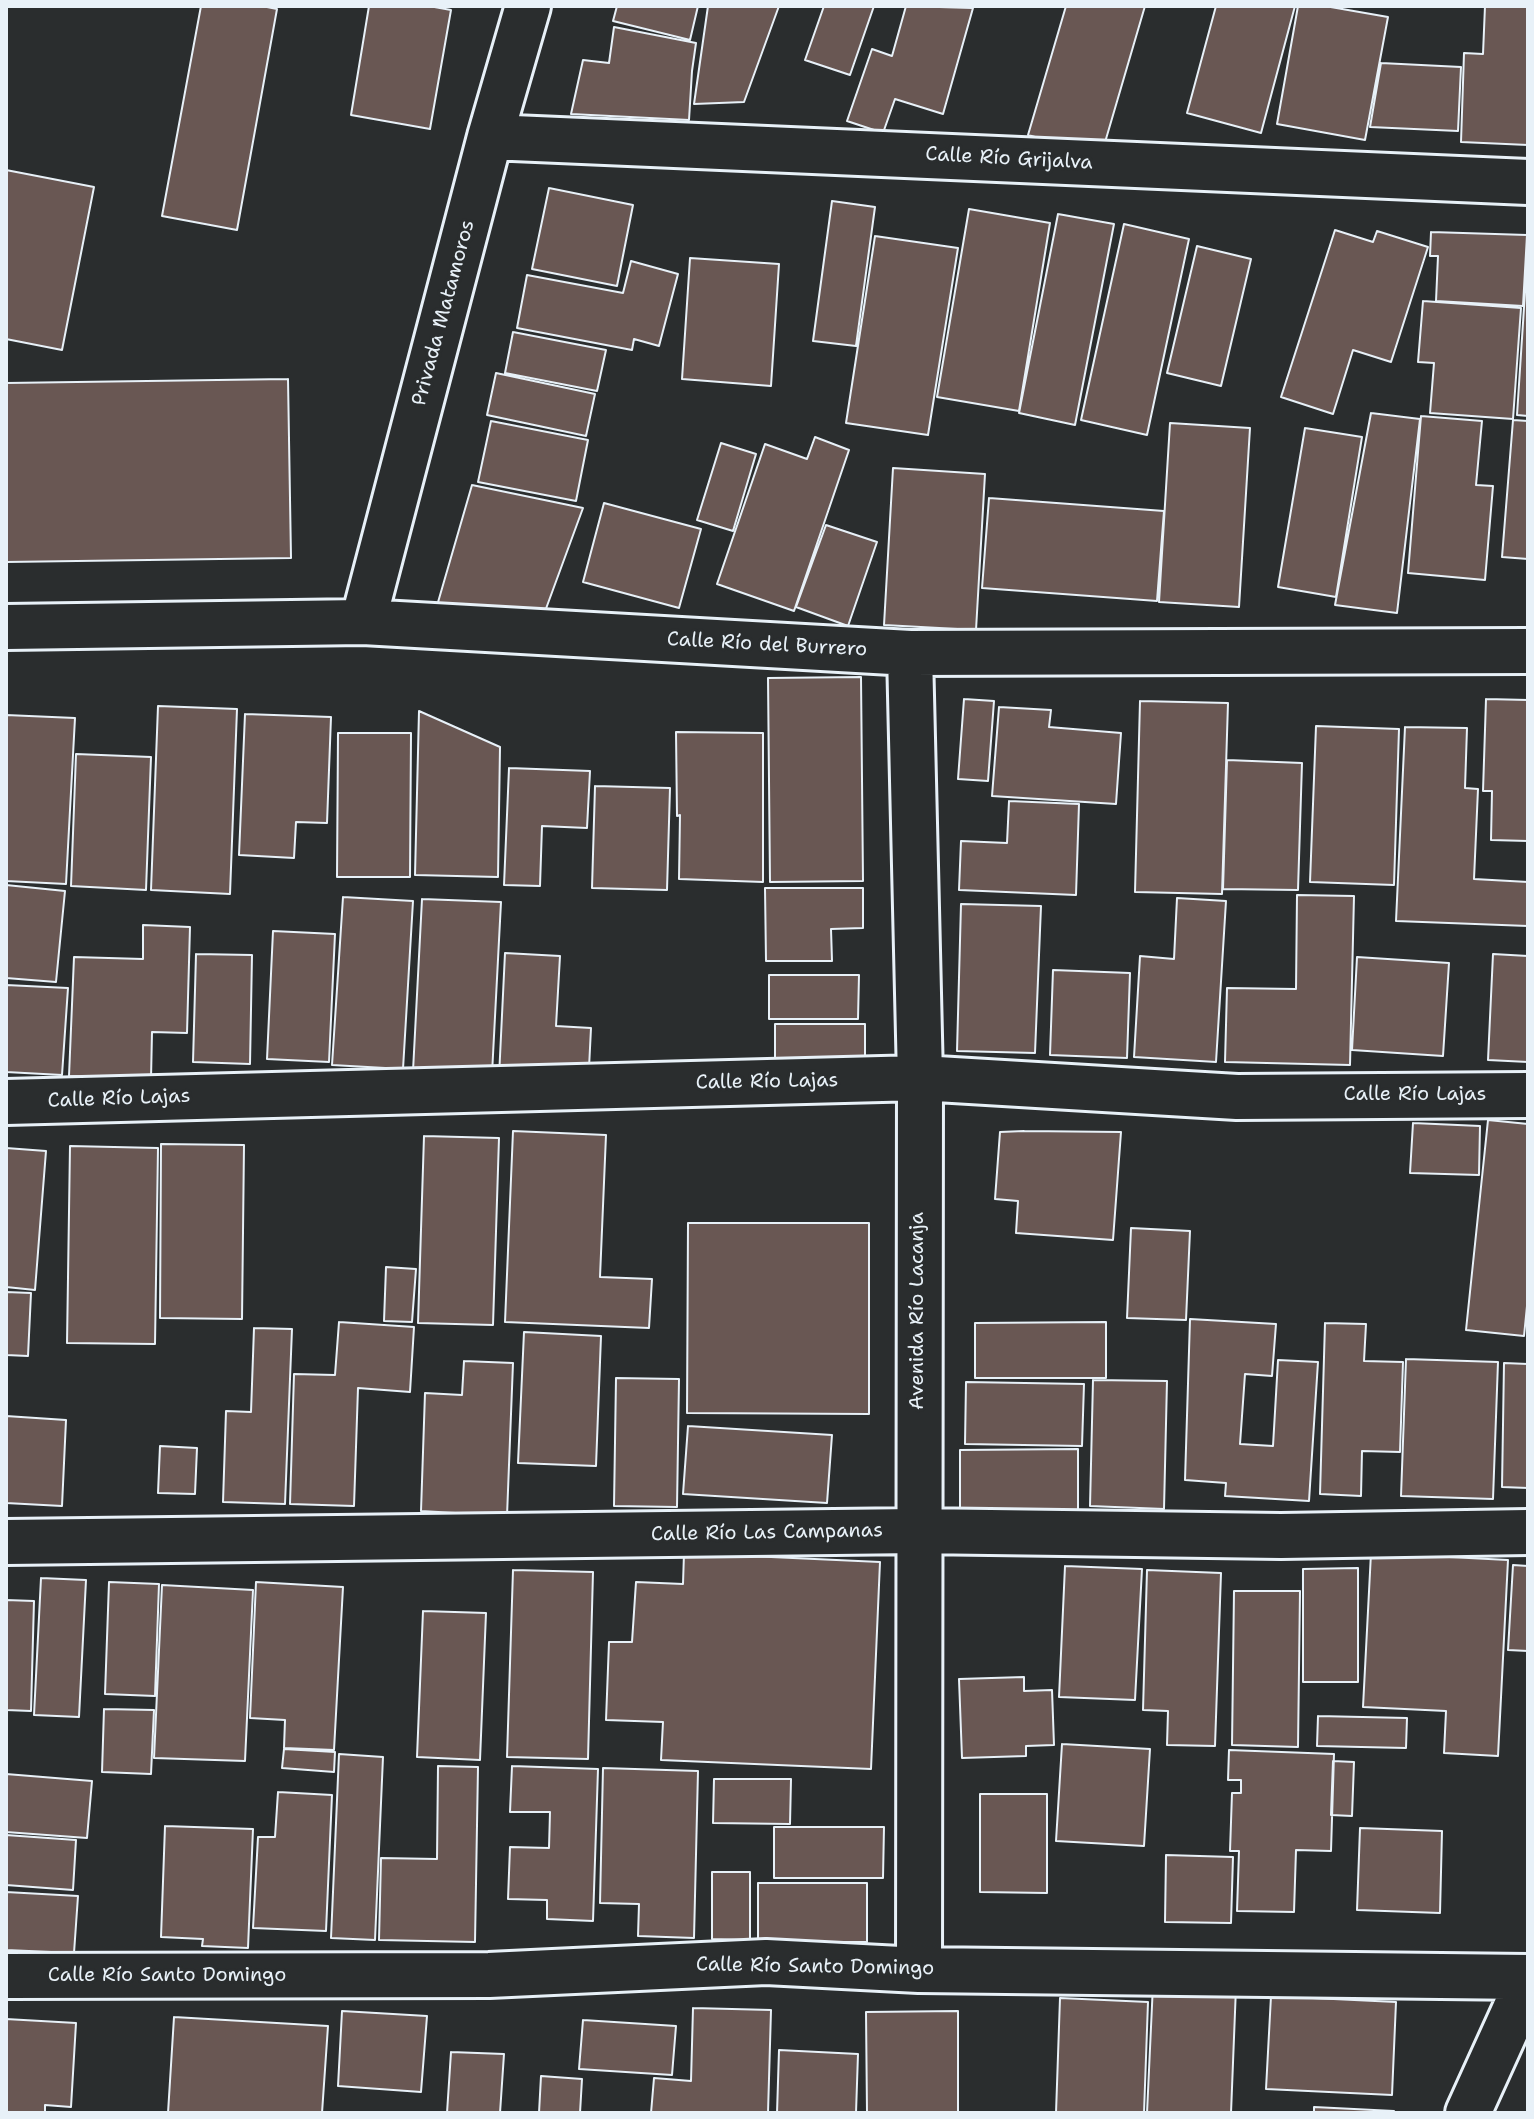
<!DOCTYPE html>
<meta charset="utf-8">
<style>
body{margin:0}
#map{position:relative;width:1534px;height:2119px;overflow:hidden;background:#2a2d2e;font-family:"Shantell Sans",sans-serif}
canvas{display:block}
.frame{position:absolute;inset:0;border:8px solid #e8f1f8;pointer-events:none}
</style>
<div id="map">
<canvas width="1534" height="2119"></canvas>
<div class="frame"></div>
</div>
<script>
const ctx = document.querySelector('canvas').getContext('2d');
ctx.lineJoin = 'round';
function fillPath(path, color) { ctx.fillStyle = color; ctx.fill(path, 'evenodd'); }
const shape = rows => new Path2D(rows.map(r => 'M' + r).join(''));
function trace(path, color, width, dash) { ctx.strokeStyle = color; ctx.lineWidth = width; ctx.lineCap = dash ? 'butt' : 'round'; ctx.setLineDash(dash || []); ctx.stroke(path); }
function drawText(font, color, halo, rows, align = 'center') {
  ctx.font = font + ' "Shantell Sans",sans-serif'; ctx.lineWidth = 6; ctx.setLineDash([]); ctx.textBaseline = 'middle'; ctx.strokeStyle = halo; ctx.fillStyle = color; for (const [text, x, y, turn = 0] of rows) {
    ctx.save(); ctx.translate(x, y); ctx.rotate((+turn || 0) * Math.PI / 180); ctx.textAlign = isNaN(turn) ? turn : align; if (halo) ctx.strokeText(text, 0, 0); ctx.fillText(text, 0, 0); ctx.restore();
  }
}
const building = shape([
 [201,6,262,6,277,9,237,230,162,216,201,6],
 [369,6,429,6,451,10,430,129,351,115,369,6],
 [617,6,698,6,690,40,613,21,617,6],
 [708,6,779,6,744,102,694,104,708,6],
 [824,6,874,6,850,75,805,60,824,6],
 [906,6,973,8,943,114,895,99,883,133,847,121,872,49,892,56,906,6],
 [1066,6,1145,6,1101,156,1028,135,1066,6],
 [1216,6,1295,6,1261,133,1187,113,1216,6],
 [1298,6,1325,6,1388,17,1365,140,1277,124,1298,6],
 [1485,6,1528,6,1528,145,1461,142,1464,53,1483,54,1485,6],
 [614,27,696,43,692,71,689,120,571,114,583,60,609,63,614,27],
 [1381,63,1461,67,1458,131,1370,127,1381,63],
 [6,170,94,187,62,350,6,339,6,170],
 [549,188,633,205,617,286,532,269,549,188],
 [832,201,875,207,856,346,813,341,832,201],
 [969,209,1050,223,1019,411,937,397,969,209],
 [1058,214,1114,224,1075,425,1019,413,1058,214],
 [1124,224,1189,239,1147,435,1081,420,1124,224],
 [1335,230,1373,242,1377,231,1428,247,1391,362,1353,350,1333,414,1281,397,1335,230],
 [1431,232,1527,235,1523,306,1436,301,1438,256,1430,256,1431,232],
 [875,236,958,248,928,435,846,423,875,236],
 [1197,246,1251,259,1221,386,1167,373,1197,246],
 [1528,246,1528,416,1517,415,1528,246],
 [690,258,779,264,771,386,682,379,690,258],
 [631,261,678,274,659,346,634,339,632,350,517,328,527,275,623,293,631,261],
 [1423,301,1521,308,1513,419,1430,413,1434,363,1418,362,1423,301],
 [513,332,606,350,597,391,505,373,513,332],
 [496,373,595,394,586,436,487,415,496,373],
 [288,379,291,558,6,562,6,383,288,379],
 [1371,413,1420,419,1397,613,1335,605,1371,413],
 [1421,416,1482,421,1476,485,1493,486,1485,580,1408,573,1421,416],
 [1513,420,1528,421,1528,559,1502,557,1513,420],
 [491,421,588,440,576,501,478,482,491,421],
 [1170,423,1250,428,1239,607,1159,602,1170,423],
 [1305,428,1362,437,1336,597,1278,587,1305,428],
 [815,437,849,450,794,611,717,584,765,444,807,459,815,437],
 [721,443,756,454,733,531,697,520,721,443],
 [893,468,985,474,976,630,884,625,893,468],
 [472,485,583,508,540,625,434,616,472,485],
 [989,498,1164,511,1157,601,982,588,989,498],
 [604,503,701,529,679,608,583,582,604,503],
 [826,525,877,542,848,626,796,607,826,525],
 [861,677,863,881,770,882,768,678,861,677],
 [964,699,994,701,988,781,958,779,964,699],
 [1486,699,1528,700,1528,841,1491,840,1492,791,1483,791,1486,699],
 [1140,701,1228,703,1222,894,1135,892,1140,701],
 [158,706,237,709,230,894,151,890,158,706],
 [999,707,1051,710,1049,727,1121,733,1116,804,992,796,999,707],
 [419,711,500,747,498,877,415,875,419,711],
 [245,714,331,717,327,823,296,822,294,858,239,855,245,714],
 [6,715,75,718,66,884,6,881,6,715],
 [1316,726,1399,729,1394,885,1310,882,1316,726],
 [1405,727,1467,728,1465,788,1478,789,1474,879,1528,882,1528,926,1396,921,1405,727],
 [676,732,763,733,763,882,679,879,680,815,677,816,676,732],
 [338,733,411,733,410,877,337,877,338,733],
 [76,754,151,757,146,890,71,886,76,754],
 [1227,760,1302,763,1298,890,1223,889,1227,760],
 [509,768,590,771,587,828,542,826,540,886,504,885,509,768],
 [595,786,670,788,667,890,592,888,595,786],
 [1009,801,1079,804,1076,895,959,890,961,841,1007,843,1009,801],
 [6,885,65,891,56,982,6,978,6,885],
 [765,888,863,888,863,928,831,929,832,961,766,961,765,888],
 [1297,895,1354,896,1350,1065,1225,1062,1227,988,1296,989,1297,895],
 [343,897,413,901,403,1069,332,1065,343,897],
 [1177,898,1226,901,1216,1062,1134,1057,1140,956,1174,959,1177,898],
 [422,899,501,902,492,1074,413,1071,422,899],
 [961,904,1041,906,1035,1053,957,1051,961,904],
 [143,925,190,927,187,1033,152,1032,151,1079,69,1076,74,957,143,959,143,925],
 [273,931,335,934,329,1062,267,1059,273,931],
 [505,953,560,956,556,1026,591,1028,589,1068,499,1077,505,953],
 [196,954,252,955,250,1064,193,1062,196,954],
 [1493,954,1528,956,1528,1062,1488,1060,1493,954],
 [1357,957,1449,963,1443,1056,1352,1050,1357,957],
 [1053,970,1130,973,1127,1058,1050,1055,1053,970],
 [769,975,859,975,858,1019,769,1019,769,975],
 [6,985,68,988,62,1075,6,1072,6,985],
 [775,1024,865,1024,865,1060,775,1060,775,1024],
 [1488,1120,1528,1124,1528,1296,1524,1336,1466,1330,1488,1120],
 [1413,1123,1480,1126,1479,1175,1410,1173,1413,1123],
 [513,1131,606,1135,600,1277,652,1279,649,1328,505,1322,513,1131],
 [1024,1131,1121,1132,1113,1240,1016,1233,1018,1201,995,1199,1000,1132,1024,1131],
 [424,1136,499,1138,493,1325,418,1323,424,1136],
 [161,1144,244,1145,242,1319,160,1318,161,1144],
 [70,1146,158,1148,155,1344,67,1343,70,1146],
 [6,1148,46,1151,35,1290,6,1287,6,1148],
 [688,1223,869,1223,869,1414,687,1413,688,1223],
 [1131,1228,1190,1231,1186,1320,1127,1318,1131,1228],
 [386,1267,416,1269,412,1322,384,1321,386,1267],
 [6,1292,31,1293,28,1356,6,1355,6,1292],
 [1190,1319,1276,1324,1272,1376,1245,1374,1240,1444,1273,1446,1278,1360,1318,1362,1309,1501,1225,1496,1226,1483,1185,1480,1190,1319],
 [339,1322,414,1327,410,1392,358,1388,354,1506,290,1504,294,1374,335,1375,339,1322],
 [1106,1322,1106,1378,975,1378,975,1323,1106,1322],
 [1325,1323,1366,1324,1364,1361,1403,1362,1400,1452,1362,1451,1361,1496,1320,1494,1325,1323],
 [254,1328,292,1329,285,1504,223,1502,226,1411,251,1412,254,1328],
 [524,1332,601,1336,596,1466,518,1463,524,1332],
 [1406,1359,1498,1362,1493,1499,1401,1496,1406,1359],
 [464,1361,513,1363,507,1516,421,1511,425,1393,462,1395,464,1361],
 [1504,1363,1528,1364,1528,1488,1502,1487,1504,1363],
 [616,1378,679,1379,677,1507,614,1506,616,1378],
 [1093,1380,1167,1381,1164,1509,1090,1506,1093,1380],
 [966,1382,1084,1384,1082,1446,965,1444,966,1382],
 [6,1416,66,1420,62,1506,6,1503,6,1416],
 [688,1426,832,1435,827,1503,683,1494,688,1426],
 [160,1446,197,1448,195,1494,158,1493,160,1446],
 [1078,1449,1078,1513,960,1513,960,1450,1078,1449],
 [684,1553,880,1562,871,1769,661,1760,663,1722,606,1720,609,1642,632,1642,636,1582,683,1584,684,1553],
 [1371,1553,1508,1560,1498,1756,1444,1753,1446,1711,1363,1707,1371,1553],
 [1513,1565,1528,1566,1528,1651,1508,1650,1513,1565],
 [1065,1566,1142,1569,1135,1700,1059,1697,1065,1566],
 [1358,1568,1358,1682,1303,1682,1303,1569,1358,1568],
 [513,1570,593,1572,588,1759,507,1757,513,1570],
 [1147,1570,1221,1573,1215,1746,1167,1745,1168,1711,1143,1710,1147,1570],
 [41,1578,86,1580,79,1717,34,1715,41,1578],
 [109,1582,159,1584,155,1696,105,1694,109,1582],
 [256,1582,343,1587,334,1750,284,1748,285,1720,250,1718,256,1582],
 [162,1585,253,1590,245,1761,154,1758,162,1585],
 [1234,1591,1300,1591,1298,1747,1232,1745,1234,1591],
 [6,1600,34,1601,31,1711,6,1710,6,1600],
 [423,1611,486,1613,480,1760,417,1757,423,1611],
 [1024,1677,1024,1691,1052,1690,1054,1745,1026,1746,1026,1756,962,1758,959,1679,1024,1677],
 [104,1709,154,1710,151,1774,102,1772,104,1709],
 [1318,1716,1407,1718,1406,1748,1317,1746,1318,1716],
 [1062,1744,1150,1749,1144,1846,1056,1841,1062,1744],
 [284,1749,335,1752,334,1772,282,1768,284,1749],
 [1229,1750,1334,1754,1331,1851,1296,1850,1294,1912,1237,1911,1239,1851,1230,1851,1232,1793,1241,1793,1241,1780,1228,1780,1229,1750],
 [339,1754,383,1757,375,1940,331,1938,339,1754],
 [1333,1761,1354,1762,1352,1816,1331,1815,1333,1761],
 [438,1766,478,1767,475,1942,379,1940,381,1858,437,1859,438,1766],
 [512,1766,598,1769,593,1921,547,1919,547,1900,508,1899,510,1847,549,1848,550,1812,510,1812,512,1766],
 [603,1768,698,1771,694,1938,638,1936,639,1904,600,1903,603,1768],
 [6,1774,92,1781,87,1838,6,1832,6,1774],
 [714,1779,791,1779,790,1824,713,1823,714,1779],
 [278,1792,332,1795,326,1931,253,1928,258,1837,275,1837,278,1792],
 [980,1794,1047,1794,1047,1893,980,1892,980,1794],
 [165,1826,253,1829,248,1948,202,1946,203,1939,161,1937,165,1826],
 [774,1827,884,1827,883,1878,774,1878,774,1827],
 [1360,1828,1442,1831,1440,1913,1357,1910,1360,1828],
 [6,1835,76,1840,73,1890,6,1885,6,1835],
 [1166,1855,1233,1857,1231,1923,1165,1922,1166,1855],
 [712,1872,750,1872,750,1940,712,1939,712,1872],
 [758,1883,867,1883,867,1942,758,1942,758,1883],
 [6,1892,78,1896,74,1953,6,1950,6,1892],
 [1153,1984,1236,1987,1231,2113,1147,2113,1153,1984],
 [1271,1996,1396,2002,1392,2095,1266,2089,1271,1996],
 [1060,1998,1148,2002,1144,2113,1056,2113,1060,1998],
 [693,2008,771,2010,768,2113,651,2113,654,2078,691,2081,693,2008],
 [342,2011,427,2016,421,2092,338,2086,342,2011],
 [958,2011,958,2113,867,2113,866,2012,958,2011],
 [174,2017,328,2026,322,2113,168,2113,174,2017],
 [6,2019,76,2023,71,2107,45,2105,45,2113,6,2113,6,2019],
 [583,2020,676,2026,672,2075,579,2069,583,2020],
 [779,2050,858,2054,856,2113,777,2113,779,2050],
 [451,2052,504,2054,500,2113,447,2113,451,2052],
 [541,2076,582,2079,580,2113,539,2113,541,2076],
 [1314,2107,1394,2111,1394,2113,1314,2113,1314,2107]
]);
const minor = shape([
 [490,137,1528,182],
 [363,622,490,137,528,6],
 [6,627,363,622,910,653,1528,651],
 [910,653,920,1078,919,1970],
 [6,1102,920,1078,1237,1097,1528,1095],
 [6,1542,917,1531,1281,1536,1528,1532],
 [6,1976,489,1975,766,1962,919,1970,1528,1977],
 [1468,2113,1528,1981]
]);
const streetNames = [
 ["Calle Río Grijalva",1009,159,3],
 ["Privada Matamoros",444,313,-75],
 ["Calle Río del Burrero",767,645,3],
 ["Calle Río Lajas",767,1082,-1],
 ["Calle Río Lajas",1415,1095],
 ["Calle Río Lajas",119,1099,-2],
 ["Avenida Río Lacanja",918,1311,-90],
 ["Calle Río Las Campanas",767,1533,-1],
 ["Calle Río Santo Domingo",815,1967,1],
 ["Calle Río Santo Domingo",167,1976]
];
fillPath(building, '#695753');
trace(building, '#e8f1f8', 2);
trace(minor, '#e8f1f8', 50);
trace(minor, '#2a2d2e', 44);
drawText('20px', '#e8f1f8', '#2a2d2e', streetNames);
</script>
